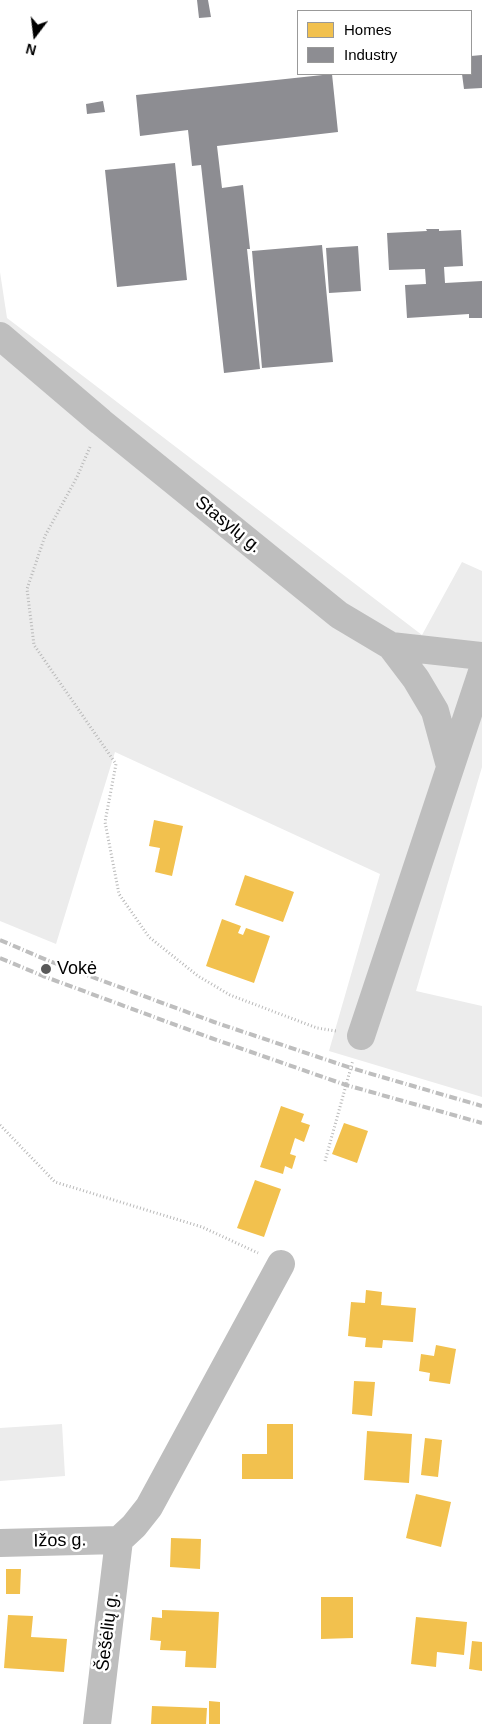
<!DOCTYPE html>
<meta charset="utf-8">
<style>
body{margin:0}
#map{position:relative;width:482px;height:1724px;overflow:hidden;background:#fff;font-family:Arial,sans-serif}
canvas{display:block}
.legend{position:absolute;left:297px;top:10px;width:175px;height:65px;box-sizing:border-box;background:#fff;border:1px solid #999;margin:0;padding:6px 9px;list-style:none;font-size:15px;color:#000}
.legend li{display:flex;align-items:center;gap:10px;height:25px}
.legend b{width:25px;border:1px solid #999}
.north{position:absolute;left:10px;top:10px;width:50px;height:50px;-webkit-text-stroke:4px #fff;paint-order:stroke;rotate:195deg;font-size:14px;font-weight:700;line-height:20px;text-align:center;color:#000}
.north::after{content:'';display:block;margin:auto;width:18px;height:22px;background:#000;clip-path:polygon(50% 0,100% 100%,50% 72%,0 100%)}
</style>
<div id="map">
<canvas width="482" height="1724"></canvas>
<ul class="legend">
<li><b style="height:14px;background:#f2c14e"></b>Homes</li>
<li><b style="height:14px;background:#8d8d92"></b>Industry</li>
</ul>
<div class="north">N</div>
</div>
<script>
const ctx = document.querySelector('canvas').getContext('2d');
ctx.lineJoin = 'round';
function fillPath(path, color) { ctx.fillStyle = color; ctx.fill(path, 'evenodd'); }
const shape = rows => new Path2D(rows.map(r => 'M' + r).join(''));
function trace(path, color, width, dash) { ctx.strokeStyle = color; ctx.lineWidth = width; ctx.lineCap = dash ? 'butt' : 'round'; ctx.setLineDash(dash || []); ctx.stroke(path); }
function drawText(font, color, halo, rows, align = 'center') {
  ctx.font = font + ' Arial,sans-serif'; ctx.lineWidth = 5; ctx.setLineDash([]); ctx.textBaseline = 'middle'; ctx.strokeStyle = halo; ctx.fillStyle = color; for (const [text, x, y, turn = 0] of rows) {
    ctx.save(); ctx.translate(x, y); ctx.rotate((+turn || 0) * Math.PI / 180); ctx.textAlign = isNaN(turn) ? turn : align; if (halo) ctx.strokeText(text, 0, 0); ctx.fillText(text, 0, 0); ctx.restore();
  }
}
const green = shape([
 [0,272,7,318,422,635,462,562,482,571,482,767,416,991,482,1006,482,1097,329,1051,380,874,115,752,56,944,0,921],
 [62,1424,65,1476,0,1481,0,1428]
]);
const homes = shape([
 [154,820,183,826,172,876,155,872,160,848,149,846],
 [245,875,294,892,283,922,235,905],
 [222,919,241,926,238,933,243,935,246,928,270,936,254,983,206,966],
 [281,1106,304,1114,301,1122,310,1125,304,1142,295,1138,290,1154,296,1156,292,1169,285,1166,283,1174,260,1167],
 [344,1123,368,1131,357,1163,332,1154],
 [255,1180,281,1189,264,1237,237,1228],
 [366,1290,382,1292,381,1305,416,1308,413,1342,383,1340,382,1348,365,1347,366,1338,348,1336,351,1302,365,1303],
 [436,1345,456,1349,450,1384,429,1381,430,1373,419,1371,421,1354,434,1356],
 [354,1381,375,1382,372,1416,352,1414],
 [267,1424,293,1424,293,1479,242,1479,242,1454,267,1454],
 [367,1431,412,1434,409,1483,364,1480],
 [425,1438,442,1440,438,1477,421,1475],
 [416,1494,451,1502,441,1547,406,1538],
 [171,1538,201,1539,200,1569,170,1567],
 [6,1569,21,1569,20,1594,6,1594],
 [321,1597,353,1597,353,1638,321,1639],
 [162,1610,219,1612,216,1668,185,1667,186,1651,160,1650,161,1641,150,1640,152,1617,162,1618],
 [8,1615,33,1616,31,1637,67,1639,64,1672,4,1668],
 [416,1617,467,1622,464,1655,437,1652,436,1667,411,1664],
 [472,1641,482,1642,482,1671,469,1669],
 [209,1701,220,1702,220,1724,209,1724],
 [152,1706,207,1708,206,1724,151,1724]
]);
const industry = shape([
 [197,0,208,0,211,17,199,18],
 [482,55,482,88,464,89,462,74,471,74,471,56],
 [332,74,338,132,217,146,222,188,243,185,250,249,247,249,260,369,224,373,201,165,192,166,188,130,140,136,136,95],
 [103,101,105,112,87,114,86,104],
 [175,163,187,280,117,287,105,170],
 [426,229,439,229,439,231,461,230,463,266,444,267,445,283,482,281,482,318,469,318,469,314,407,318,405,285,426,284,425,269,389,270,387,233,427,231],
 [322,245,333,362,262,368,252,251],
 [358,246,361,291,329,293,326,248]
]);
const path = shape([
 [90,447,77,477,45,536,27,589,34,645,116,764,105,822,119,894,149,937,198,976,230,995,317,1028,336,1031],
 [0,1125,55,1182,202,1227,258,1253],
 [325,1161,353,1060]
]);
const minor = shape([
 [0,336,101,422,339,615,391,646,482,656],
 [391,646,416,679,435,711,450,766],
 [361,1036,482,672],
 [119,1540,134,1526,149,1507,281,1264],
 [0,1543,119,1540],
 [97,1724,119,1540]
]);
const rail = shape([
 [0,940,49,961,214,1022,351,1068,482,1106],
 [0,958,43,976,211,1038,346,1085,482,1123]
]);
const markers = [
 [46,969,6,"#595959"]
];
const streetNames = [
 ["Stasylų g.",228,525,39],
 ["Ižos g.",60,1541,-1],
 ["Šešėlių g.",108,1632,-83]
];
const poiNames = [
 ["Vokė",57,969]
];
fillPath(green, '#ececec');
fillPath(homes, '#f2c14e');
fillPath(industry, '#8d8d92');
trace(path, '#b9b9b9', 3, [1, 2.5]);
trace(minor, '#bebebe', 28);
trace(rail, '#bebebe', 4, [8, 2.5, 1, 2.5]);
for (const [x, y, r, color] of markers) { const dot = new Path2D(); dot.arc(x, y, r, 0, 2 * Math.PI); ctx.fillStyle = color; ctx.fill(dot); trace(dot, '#fff', 2); }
drawText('18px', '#000', '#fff', streetNames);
drawText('18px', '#000', '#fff', poiNames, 'left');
</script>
